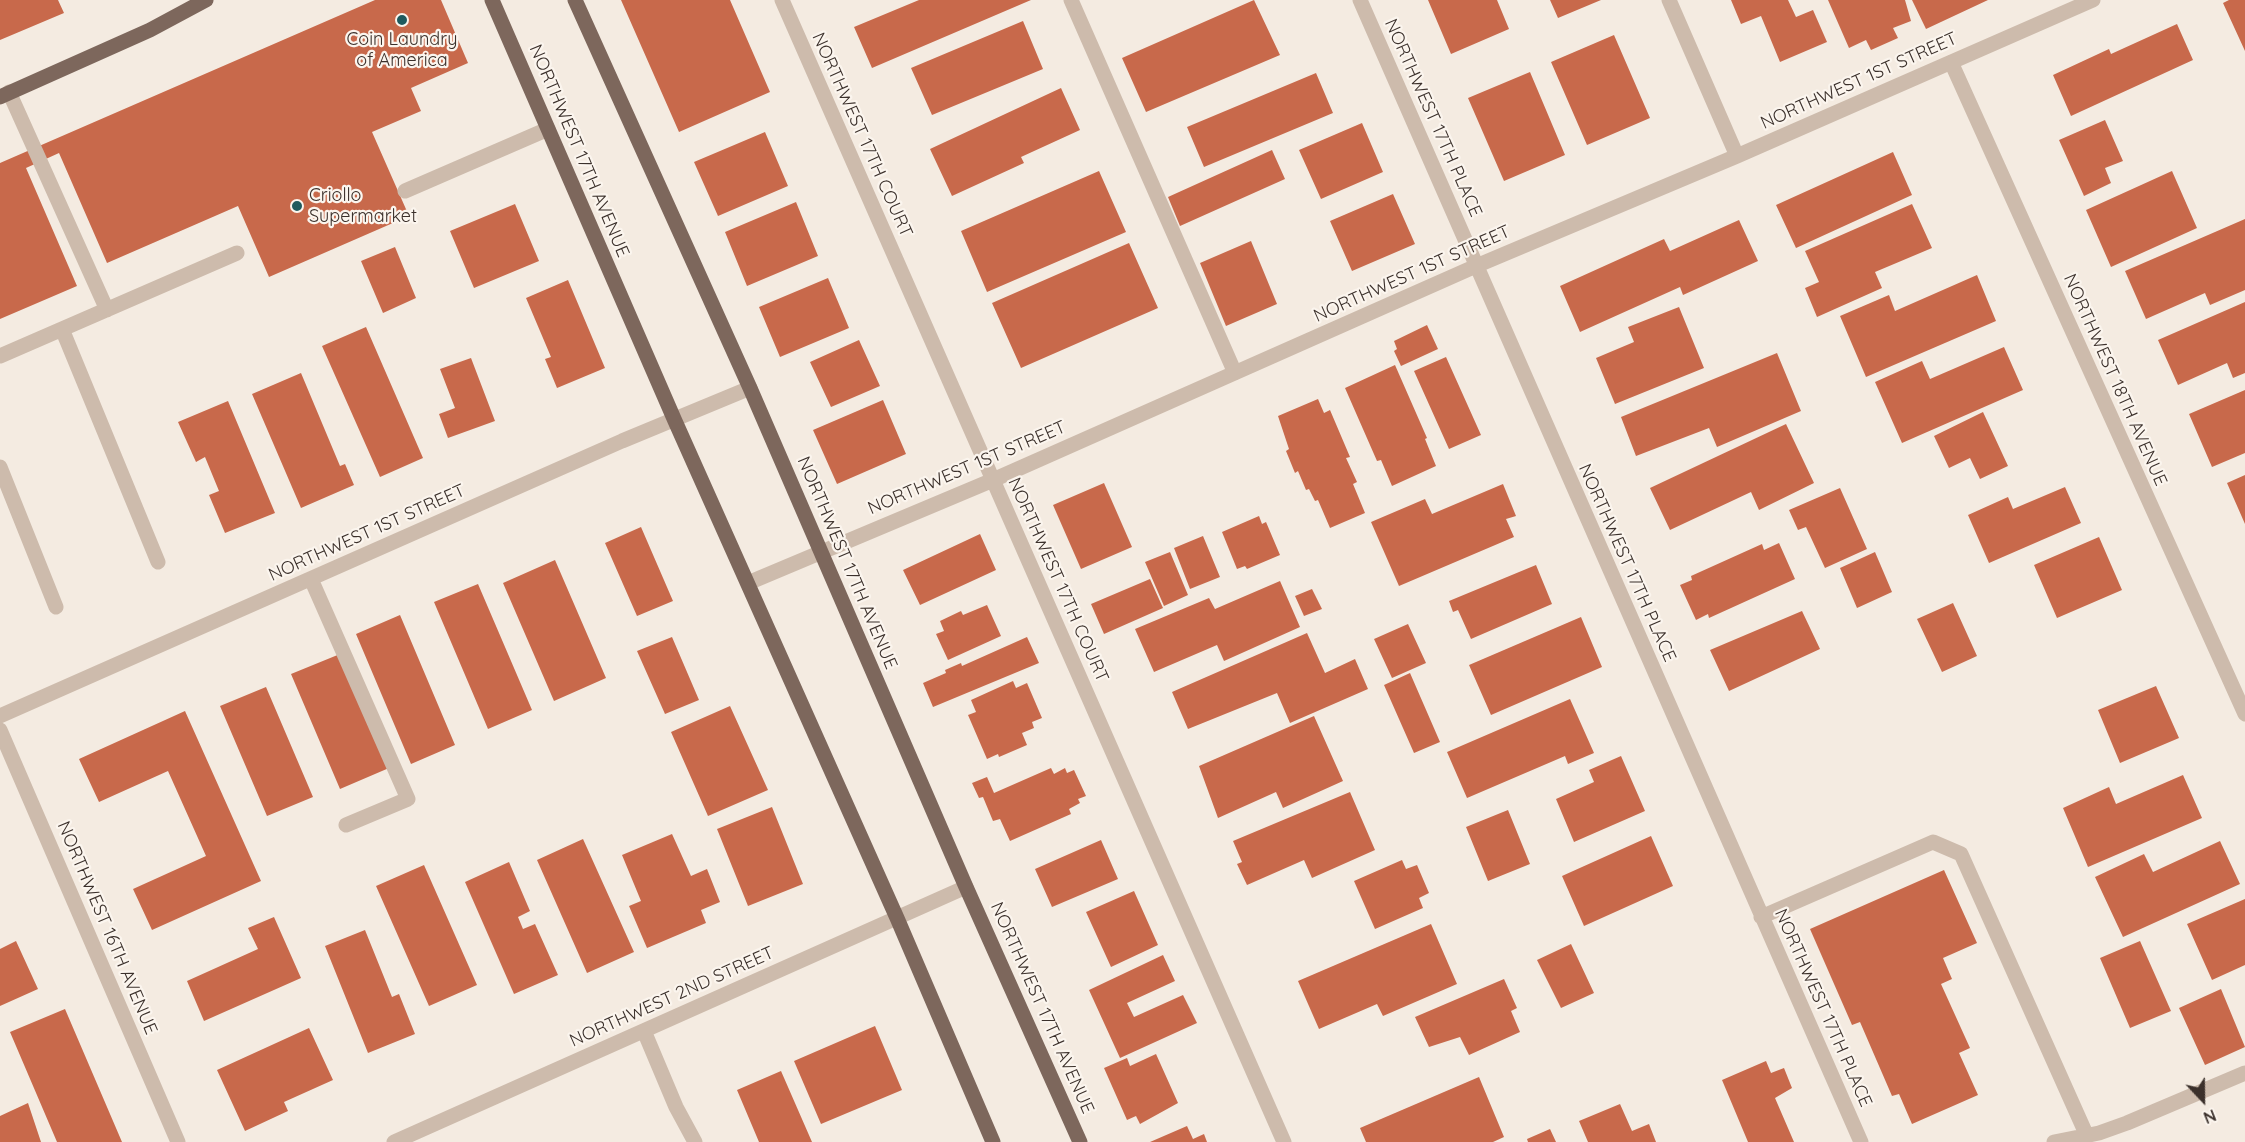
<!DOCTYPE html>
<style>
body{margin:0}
#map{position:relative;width:2245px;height:1142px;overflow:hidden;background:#f4ebe1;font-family:Quicksand,sans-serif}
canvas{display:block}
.north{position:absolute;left:2173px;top:1070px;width:60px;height:60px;-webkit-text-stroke:4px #fbf5ee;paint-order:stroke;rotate:158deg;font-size:16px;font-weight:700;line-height:24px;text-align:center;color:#3b302b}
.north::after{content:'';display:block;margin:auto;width:21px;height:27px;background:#3b302b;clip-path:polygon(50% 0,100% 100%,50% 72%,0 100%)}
</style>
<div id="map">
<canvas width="2245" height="1142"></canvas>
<div class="north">N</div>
</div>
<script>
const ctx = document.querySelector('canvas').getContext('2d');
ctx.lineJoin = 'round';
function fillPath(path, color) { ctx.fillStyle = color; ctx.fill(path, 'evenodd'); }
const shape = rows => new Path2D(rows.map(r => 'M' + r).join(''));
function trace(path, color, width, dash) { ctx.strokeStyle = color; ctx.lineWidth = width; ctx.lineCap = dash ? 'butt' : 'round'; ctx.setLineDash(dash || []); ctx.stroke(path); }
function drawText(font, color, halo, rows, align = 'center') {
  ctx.font = font + ' Quicksand,sans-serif'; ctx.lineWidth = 4.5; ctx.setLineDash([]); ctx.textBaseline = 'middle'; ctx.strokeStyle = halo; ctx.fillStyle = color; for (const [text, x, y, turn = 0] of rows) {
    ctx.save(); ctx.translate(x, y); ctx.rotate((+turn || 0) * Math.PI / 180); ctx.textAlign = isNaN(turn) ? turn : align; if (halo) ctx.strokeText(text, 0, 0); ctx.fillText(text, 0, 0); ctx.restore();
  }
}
const building = shape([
 [0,0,58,0,64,13,0,40],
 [375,0,441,0,468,63,411,88,421,111,372,132,409,216,269,277,238,206,107,263,59,153,26,168,77,286,0,319,0,163],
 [621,0,730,0,770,92,679,132],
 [919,0,1031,0,872,68,854,27],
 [1254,0,1280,55,1146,112,1122,58],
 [1428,0,1497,0,1509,29,1451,54],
 [1550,0,1601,0,1558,18],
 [1731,0,1788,0,1796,17,1813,10,1827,42,1780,62,1761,16,1741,24],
 [1828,0,1905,0,1911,21,1893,28,1898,38,1871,50,1866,40,1849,48],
 [1912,0,1988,0,1926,29],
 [2229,0,2245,0,2245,51,2223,3],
 [1023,21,1043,69,932,115,911,68],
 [2177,24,2193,60,2071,116,2053,75,2109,49,2111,54],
 [1614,35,1650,118,1587,145,1551,62],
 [1530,72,1565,155,1504,181,1468,98],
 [1316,73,1333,113,1204,167,1187,127],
 [1061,88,1080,130,1021,157,1024,163,952,196,930,149],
 [2105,120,2123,161,2105,168,2111,183,2084,196,2059,140],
 [1362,123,1383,172,1321,199,1299,150],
 [765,132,788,186,718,216,694,162],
 [1272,150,1285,179,1180,226,1168,197],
 [1893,152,1912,195,1796,248,1776,205],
 [1099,171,1126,232,987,292,961,231],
 [2172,171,2197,228,2111,267,2086,210],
 [1393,194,1415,244,1352,271,1330,221],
 [796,202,818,256,747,286,725,232],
 [515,204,539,261,474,288,450,231],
 [1912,204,1932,248,1875,272,1882,288,1817,317,1805,288,1819,282,1805,251],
 [2245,219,2245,290,2210,305,2205,293,2146,319,2125,271],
 [1739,220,1758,261,1683,295,1680,287,1580,332,1560,286,1664,239,1670,251],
 [1251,241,1277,304,1226,326,1200,263],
 [1129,243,1158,308,1021,368,992,303],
 [395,247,416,298,383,313,361,261],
 [1977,275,1996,321,1866,377,1840,316,1889,295,1895,311],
 [828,278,849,328,780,357,759,307],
 [568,280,605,368,557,388,545,359,551,357,526,298],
 [2245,302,2245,373,2233,378,2227,363,2178,385,2158,340],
 [1679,307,1704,368,1615,404,1596,358,1634,342,1628,327],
 [1427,325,1438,349,1401,366,1394,351,1397,349,1394,341],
 [366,327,423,458,380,477,322,346],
 [859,340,880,386,831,407,810,362],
 [2004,347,2023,390,1902,443,1875,382,1922,361,1930,379],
 [1777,353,1801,411,1717,447,1709,428,1636,456,1621,417],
 [1446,357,1481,435,1449,449,1414,371],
 [471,358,495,421,448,438,439,414,455,408,440,369],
 [1395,365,1427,438,1425,439,1436,466,1392,486,1381,460,1377,461,1345,388],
 [301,373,340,466,345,464,354,485,301,508,252,394],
 [2245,390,2245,453,2212,467,2189,414],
 [1318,399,1324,413,1330,410,1350,457,1346,458,1357,482,1353,484,1365,513,1330,528,1318,500,1315,501,1309,489,1306,490,1298,471,1295,473,1286,451,1289,449,1278,416],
 [883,400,906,454,837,484,813,430],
 [228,401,275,513,225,533,209,495,219,491,205,457,196,462,178,422],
 [1983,412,2008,466,1980,479,1970,458,1949,468,1934,436],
 [1786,424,1814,483,1759,510,1751,492,1670,530,1650,488],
 [2245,475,2245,524,2227,483],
 [1104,483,1132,547,1081,569,1053,505],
 [1503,484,1516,516,1506,519,1514,537,1399,586,1371,522,1425,499,1432,514],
 [2065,487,2081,523,1989,563,1968,515,2008,497,2013,509],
 [1840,488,1867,549,1825,568,1806,527,1798,530,1789,510],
 [1259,516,1262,524,1266,522,1280,555,1247,569,1245,566,1237,569,1222,532],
 [641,527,673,601,637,616,605,543],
 [980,534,996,570,920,605,903,570],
 [1203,536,1220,577,1190,589,1174,548],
 [2099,537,2122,590,2057,618,2034,565],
 [1779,543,1795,579,1709,618,1708,614,1696,620,1680,585,1692,580,1691,576,1762,544,1764,550],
 [1170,552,1188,595,1164,606,1145,562],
 [1875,552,1892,592,1857,608,1840,568],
 [555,560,606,678,554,701,503,583],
 [1536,565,1552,604,1471,639,1458,610,1453,612,1449,601],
 [1150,579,1163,608,1104,634,1091,604],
 [1280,581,1300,627,1224,661,1217,645,1154,672,1135,629,1209,598,1215,609],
 [478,584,532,710,488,729,434,602],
 [1312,589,1322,609,1304,616,1295,596],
 [1953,603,1977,656,1942,672,1917,619],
 [987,605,1001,636,948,660,936,634,944,631,940,621,961,611,963,615],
 [1802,611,1820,649,1729,691,1710,650],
 [400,615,455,745,411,764,356,634],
 [1581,617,1602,667,1491,715,1469,665],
 [1408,624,1426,663,1392,678,1374,639],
 [1307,633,1325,673,1355,659,1368,689,1290,723,1277,693,1188,729,1172,692],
 [672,637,699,700,665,714,637,651],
 [1027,637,1039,663,933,707,923,683,946,673,945,670,961,663,962,666],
 [340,654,389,768,340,789,291,674],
 [1410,673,1440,742,1414,753,1384,685],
 [1013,681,1016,688,1027,683,1042,718,1032,722,1034,728,1022,733,1027,745,999,757,998,754,987,759,968,715,976,712,971,700],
 [2156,686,2179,738,2120,763,2098,710],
 [266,687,313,797,267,816,220,706],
 [1570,699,1594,753,1568,764,1565,756,1467,798,1447,752],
 [730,706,768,790,708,816,671,732],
 [185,711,261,881,152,930,133,889,206,856,168,771,99,802,79,759],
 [1314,716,1343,781,1283,808,1276,792,1218,818,1199,766],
 [1621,756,1645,811,1574,842,1556,799,1594,782,1589,770],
 [1051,768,1054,774,1065,768,1067,773,1074,770,1086,796,1078,799,1080,803,1069,809,1071,814,1010,841,1000,819,993,821,983,797,979,798,972,783,987,777,994,793],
 [2183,775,2202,818,2088,867,2063,808,2109,787,2116,804],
 [1350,792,1375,850,1312,878,1304,860,1247,885,1237,864,1242,862,1233,841],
 [772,807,803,884,748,906,717,829],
 [1508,810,1530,864,1488,881,1466,827],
 [672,834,691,876,707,869,720,902,701,910,706,923,647,948,629,906,641,901,622,855],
 [1651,836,1673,886,1584,926,1562,876],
 [583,839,634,952,587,973,537,860],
 [1101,840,1118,879,1052,907,1035,869],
 [2220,841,2240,884,2123,937,2095,877,2144,854,2153,872],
 [1402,860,1406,869,1417,865,1429,893,1419,898,1423,908,1375,929,1354,881],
 [509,862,530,911,518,917,523,929,535,924,558,975,514,994,465,882],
 [424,865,477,985,429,1006,376,886],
 [1944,870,1977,943,1943,958,1952,979,1941,984,1970,1048,1959,1053,1978,1095,1912,1124,1899,1094,1892,1096,1860,1022,1852,1025,1810,929],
 [1134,891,1158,945,1111,967,1086,912],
 [2245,899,2245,965,2212,980,2187,924],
 [274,917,301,978,204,1021,187,981,258,949,248,928],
 [1431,924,1457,984,1383,1016,1377,1004,1319,1029,1298,981],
 [365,930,392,997,399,994,415,1034,368,1053,325,946],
 [16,941,38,989,0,1006,0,949],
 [2140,941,2171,1011,2130,1028,2100,958],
 [1571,944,1594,993,1561,1008,1537,960],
 [1163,955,1175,981,1127,1003,1134,1017,1183,995,1197,1023,1120,1058,1089,990],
 [1504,979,1517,1008,1511,1011,1520,1032,1469,1055,1460,1037,1429,1047,1415,1017],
 [2221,989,2245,1047,2205,1065,2179,1008],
 [65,1009,122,1142,57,1142,10,1032],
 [875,1026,902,1090,821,1124,794,1061],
 [309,1028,333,1080,284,1102,288,1111,245,1131,217,1070],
 [1156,1054,1178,1103,1140,1124,1136,1116,1127,1120,1104,1068,1127,1058,1130,1066],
 [1766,1061,1771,1073,1784,1068,1792,1088,1775,1098,1794,1142,1748,1142,1722,1080],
 [781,1071,812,1142,759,1142,737,1090],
 [1479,1077,1504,1137,1493,1142,1366,1142,1360,1128],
 [28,1103,41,1142,0,1142,0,1116],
 [1620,1104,1632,1131,1649,1124,1656,1142,1588,1142,1579,1121],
 [1187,1126,1193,1139,1204,1134,1207,1142,1150,1142],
 [1550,1129,1556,1142,1528,1142,1527,1139]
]);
const minor = shape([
 [782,0,1284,1142],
 [1071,0,1235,373],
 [1360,0,1861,1142],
 [1669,0,1737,156],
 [1951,62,2245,714],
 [9,92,107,310],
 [405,191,548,129],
 [62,329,158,562],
 [0,356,237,253],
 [0,467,56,607],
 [311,579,408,799,346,825],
 [748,583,993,480,1476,266,1737,156,2093,0],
 [0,716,622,441,750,388],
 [0,730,178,1142],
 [1761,917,1933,842,1961,854,2087,1136],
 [644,1031,676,1107,695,1142],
 [394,1142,966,887],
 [2054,1142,2099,1133,2127,1123,2245,1073]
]);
const major = shape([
 [492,0,675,421,897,918,993,1142],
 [575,0,750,388,966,887,1080,1142],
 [0,97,150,30,206,0]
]);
const markers = [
 [402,20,6,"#1f5a5e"],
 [297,206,6,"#1f5a5e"]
];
const poiNames = [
 ["Coin Laundry",402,40],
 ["of America",402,61],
 ["Criollo",309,196,"left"],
 ["Supermarket",309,217,"left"]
];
const streetNames = [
 ["NORTHWEST 1ST STREET",1859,81,-24],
 ["NORTHWEST 17TH PLACE",1433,118,66],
 ["NORTHWEST 17TH COURT",862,135,66],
 ["NORTHWEST 17TH AVENUE",579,151,67],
 ["NORTHWEST 1ST STREET",1412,274,-24],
 ["NORTHWEST 18TH AVENUE",2115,380,66],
 ["NORTHWEST 1ST STREET",967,468,-23],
 ["NORTHWEST 1ST STREET",367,533,-24],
 ["NORTHWEST 17TH AVENUE",847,563,67],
 ["NORTHWEST 17TH PLACE",1627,563,66],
 ["NORTHWEST 17TH COURT",1058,580,66],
 ["NORTHWEST 16TH AVENUE",107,928,67],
 ["NORTHWEST 2ND STREET",672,997,-24],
 ["NORTHWEST 17TH AVENUE",1042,1008,66],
 ["NORTHWEST 17TH PLACE",1823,1008,66]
];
fillPath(building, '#c8694b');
trace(minor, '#cdbbac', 15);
trace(major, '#7d675c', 15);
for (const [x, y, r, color] of markers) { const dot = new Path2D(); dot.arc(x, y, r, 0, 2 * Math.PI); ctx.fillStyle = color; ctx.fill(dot); trace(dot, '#fbf5ee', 2); }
drawText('18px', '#3b302b', '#fbf5ee', poiNames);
drawText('18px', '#3b302b', '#fbf5ee', streetNames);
</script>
